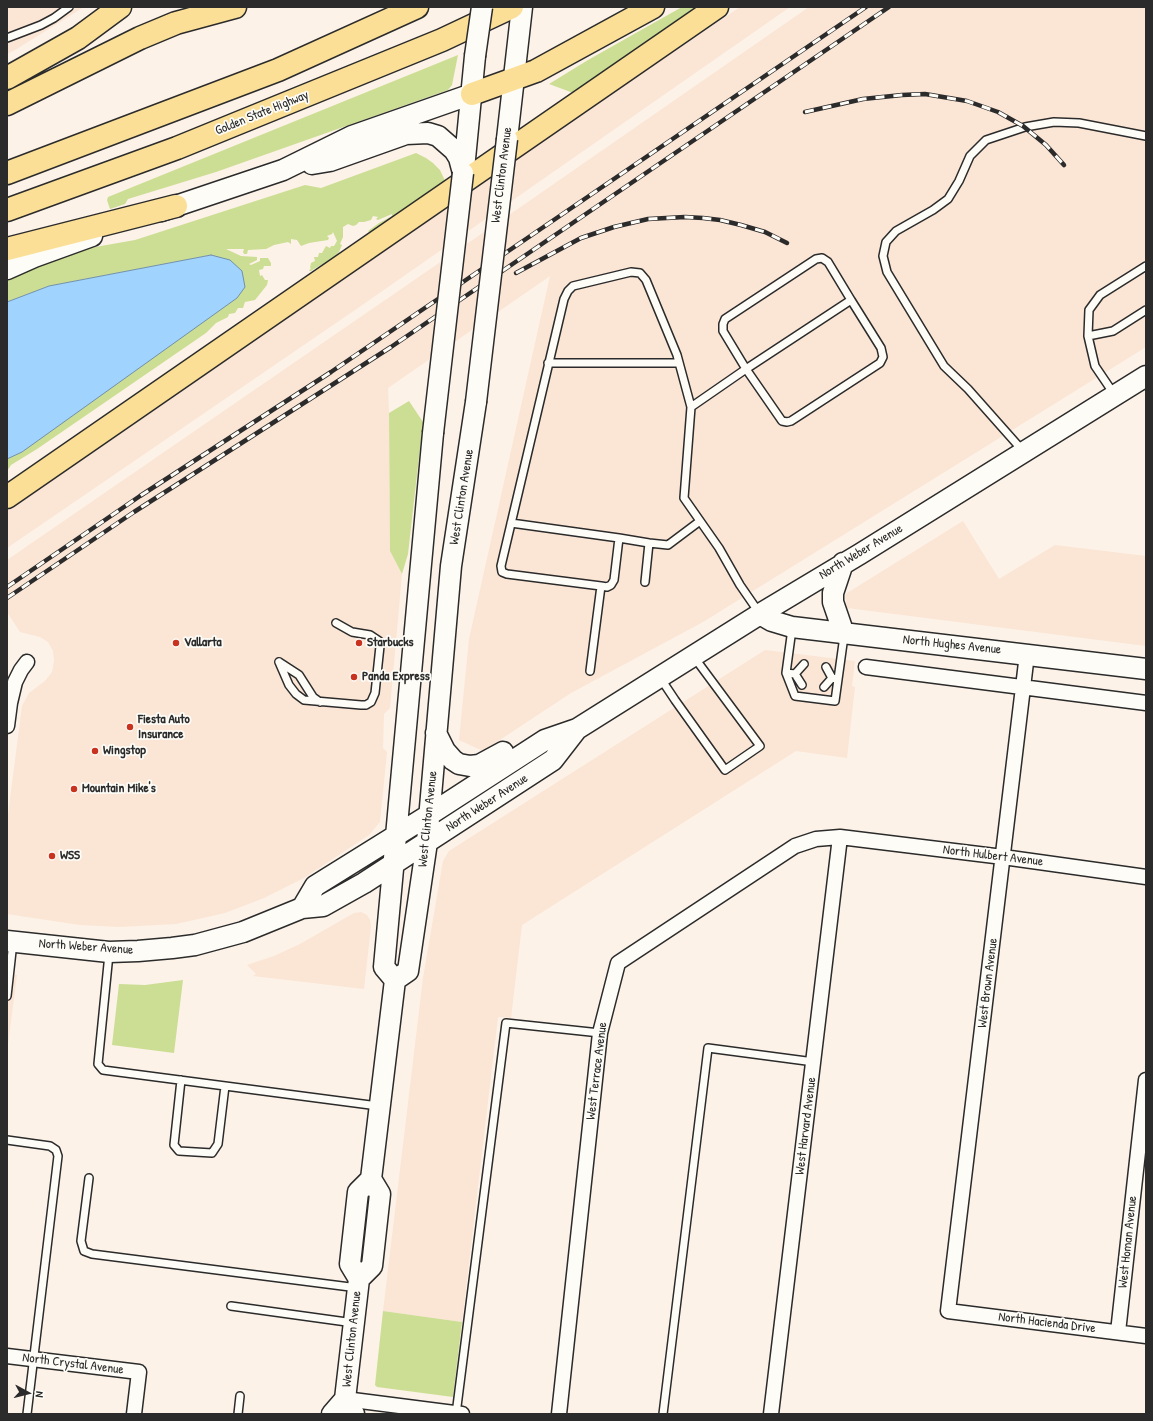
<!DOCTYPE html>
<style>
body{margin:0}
#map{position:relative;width:1153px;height:1421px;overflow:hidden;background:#fcf2e8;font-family:"Patrick Hand",sans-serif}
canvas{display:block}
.frame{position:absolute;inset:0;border:8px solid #2b2b2b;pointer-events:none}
.north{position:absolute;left:8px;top:1373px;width:40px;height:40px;-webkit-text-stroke:3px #fdfcf7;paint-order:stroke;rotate:97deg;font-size:11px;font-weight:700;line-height:16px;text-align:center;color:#2b2b2b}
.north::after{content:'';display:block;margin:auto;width:14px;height:18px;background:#2b2b2b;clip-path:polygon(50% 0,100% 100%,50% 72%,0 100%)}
</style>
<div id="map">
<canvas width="1153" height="1421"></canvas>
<div class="frame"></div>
<div class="north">N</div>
</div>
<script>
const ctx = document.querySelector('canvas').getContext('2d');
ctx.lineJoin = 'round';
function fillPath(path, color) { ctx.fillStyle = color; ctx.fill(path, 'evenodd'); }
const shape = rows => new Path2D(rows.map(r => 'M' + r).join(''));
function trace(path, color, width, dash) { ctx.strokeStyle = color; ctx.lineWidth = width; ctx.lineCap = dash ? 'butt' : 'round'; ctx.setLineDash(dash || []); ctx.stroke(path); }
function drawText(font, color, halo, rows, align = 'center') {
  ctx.font = font + ' "Patrick Hand",sans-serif'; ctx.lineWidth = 3.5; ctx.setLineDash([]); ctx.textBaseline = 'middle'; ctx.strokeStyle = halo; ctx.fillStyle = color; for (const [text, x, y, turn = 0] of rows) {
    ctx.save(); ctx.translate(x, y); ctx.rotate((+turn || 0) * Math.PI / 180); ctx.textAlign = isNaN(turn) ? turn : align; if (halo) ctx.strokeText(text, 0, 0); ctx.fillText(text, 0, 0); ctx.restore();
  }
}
const built = shape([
 [7,7,84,7,15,50,7,54],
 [740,7,790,7,355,310,7,548,7,510,165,403,447,206],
 [809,7,1146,7,1146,347,703,622,571,693,483,751,459,740,469,639,550,276,388,388,389,413,390,551,402,574,390,708,384,714,383,748,387,752,380,822,369,835,304,878,264,898,225,913,176,924,119,927,80,925,7,914,7,822,22,706,29,693,45,681,52,672,54,661,53,651,48,642,40,637,20,632,7,612,7,560,522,206],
 [963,521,999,579,1055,545,1146,556,1146,646,847,608,845,595,847,593],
 [765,650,855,661,852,686,855,687,847,758,796,751,522,925,511,1018,498,1017,462,1322,383,1311,423,978,443,861,449,851],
 [361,912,367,915,370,920,371,926,364,989,253,976,256,974,247,965,274,956,300,944,354,913],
 [7,974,17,975,7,1052]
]);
const green = shape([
 [682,7,699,7,576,94,549,84,588,60],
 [458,55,452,85,448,90,216,172,128,199,125,204,110,209,107,200,108,197],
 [416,153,426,158,433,163,440,170,447,185,398,217,373,230,371,234,368,231,379,223,392,216,392,214,378,220,376,219,378,217,373,216,371,220,364,222,359,222,356,225,353,226,348,224,343,227,343,237,340,244,342,245,339,252,332,259,314,269,311,271,309,271,311,268,310,268,311,263,315,261,314,257,318,257,319,253,322,253,326,246,330,248,331,246,334,246,337,241,333,232,332,234,327,236,329,238,328,240,309,243,301,246,297,240,291,239,291,244,288,242,274,245,266,249,248,250,247,254,244,254,243,252,244,249,226,249,241,256,257,257,257,260,249,264,251,265,260,261,260,258,268,258,271,263,271,266,264,266,263,269,259,270,260,276,262,275,265,280,268,280,267,285,255,300,245,302,243,308,238,308,235,313,229,314,228,317,216,323,206,333,37,449,11,465,7,471,7,459,22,452,211,255,49,286,7,302,7,283,9,282,7,282,7,276,52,259,84,249,135,240,305,185,321,188],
 [409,401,423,422,408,554,402,574,390,551,389,413],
 [183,980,174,1053,112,1045,119,984,145,985],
 [383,1311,462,1322,453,1397,377,1387,375,1385]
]);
const water = shape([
 [211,255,230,260,242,271,245,287,237,298,22,452,7,459,7,302,49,286,211,255]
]);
const lane = shape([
 [7,38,41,25,54,18,69,7],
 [1088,336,1113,331,1146,310],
 [548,363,679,363],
 [1114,394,1095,366,1088,336,1089,310,1100,295,1146,266],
 [691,407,746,369,851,300,881,348,883,357,880,363,791,421,787,422,782,421,746,369,723,331,723,324,725,319,816,259,822,258,828,262,851,300],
 [1023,451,968,389,944,366,887,272,883,256,886,242,896,231,933,210,948,199,959,181,970,156,986,140,1025,127,1054,122,1079,123,1146,136],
 [511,523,619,538,614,580,611,585,607,587,601,586],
 [619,538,649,543],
 [645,582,649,543,668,545,700,521],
 [792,629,786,673,795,696,835,701,844,636],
 [279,662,289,685,296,694,304,700,361,705,366,705,371,702,375,693,380,646,379,641,370,635,352,632,336,623],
 [279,662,299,675,313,697,320,702],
 [826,667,832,678],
 [590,671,601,586,507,574,502,572,501,566,564,299,568,291,573,286,631,272,640,273,646,280,677,355,691,407,684,498,719,548,740,585,760,614],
 [786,673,795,674,802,685],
 [795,674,804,664],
 [661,679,675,700,725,770,760,746,694,657],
 [824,687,832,678,838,679],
 [109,954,98,1064,103,1070,378,1106],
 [7,996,13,942],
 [181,1080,174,1145,179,1151,212,1153,218,1144,225,1086],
 [7,1140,50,1146,56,1150,58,1156,27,1414],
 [89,1178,81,1241,84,1251,92,1254,358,1288],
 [231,1306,354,1323],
 [238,1414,240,1396],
 [456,1414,506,1023,600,1033],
 [663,1414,708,1048,814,1062]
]);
const street = shape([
 [1027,654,948,1311,1146,1336],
 [866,667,1146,703],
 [7,726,10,703,15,682,21,670,27,662],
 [1118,1332,1146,1080],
 [7,1356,139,1372,134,1414],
 [345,1399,462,1414],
 [559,1414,600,1033,618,963,795,846,816,839,840,837,1003,857,1146,877],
 [771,1414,840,837]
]);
const secondary = shape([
 [507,139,522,7],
 [312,164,330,161,406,134,428,133,438,136,454,150,459,158,463,173],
 [464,169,475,56],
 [161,211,283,170,352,136,472,94],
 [7,269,34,257,92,236],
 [843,563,833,593,833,602,844,634],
 [760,614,772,621,792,627,1146,669],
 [436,733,445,751,453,760,459,764,470,766,479,765,503,752],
 [302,908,315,886,429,815,545,740,577,729,760,614,860,554,1146,376],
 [7,941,109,952,138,951,172,948,195,945,243,932,302,908,323,906,364,883,553,760,577,729],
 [395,980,408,971,427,842,451,566,476,402],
 [359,1279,350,1264,358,1192,371,1179],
 [332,1414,345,1399],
 [354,1414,345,1399,359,1279,372,1266,380,1194,371,1179,395,980,384,967,433,433]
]);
const highway = shape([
 [7,78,78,38,120,7],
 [472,94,536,71,653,7],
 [7,104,140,38,176,23,235,7],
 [7,173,278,70,417,7],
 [7,210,177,148,442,40,512,7],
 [7,249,176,206],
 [7,497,717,7]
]);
const rail = shape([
 [805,112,863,99,902,95,925,94,967,101,998,112,1023,126,1046,145,1064,165],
 [516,273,581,238,614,227,648,219,685,217,703,218,720,220,741,225,765,232,787,243],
 [7,587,140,496,331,372,866,7],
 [7,598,134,512,391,347,889,7]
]);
const secondaryBridge = shape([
 [475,56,482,7],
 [476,402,507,139],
 [433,433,463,173]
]);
const markers = [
 [176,643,4,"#c8321e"],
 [359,643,4,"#c8321e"],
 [354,677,4,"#c8321e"],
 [130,727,4,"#c8321e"],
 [95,751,4,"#c8321e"],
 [74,789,4,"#c8321e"],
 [52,856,4,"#c8321e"]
];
const streetNames = [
 ["Golden State Highway",262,113,-22],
 ["West Clinton Avenue",502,175,-83],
 ["West Clinton Avenue",462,497,-81],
 ["North Weber Avenue",861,552,-31],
 ["North Hughes Avenue",952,645,6],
 ["North Weber Avenue",487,803,-33],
 ["West Clinton Avenue",428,819,-84],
 ["North Hulbert Avenue",993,856,7],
 ["North Weber Avenue",86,947,4],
 ["West Brown Avenue",988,983,-83],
 ["West Terrace Avenue",597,1071,-83],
 ["West Harvard Avenue",806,1126,-83],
 ["West Homan Avenue",1128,1242,-84],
 ["North Hacienda Drive",1047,1323,7],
 ["West Clinton Avenue",352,1339,-84],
 ["North Crystal Avenue",73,1364,7]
];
const poiNames = [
 ["Vallarta",184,643],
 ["Starbucks",367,643],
 ["Panda Express",362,677],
 ["Fiesta Auto",138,720],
 ["Insurance",138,735],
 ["Wingstop",103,751],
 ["Mountain Mike's",82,789],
 ["WSS",60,856]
];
fillPath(built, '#fbe5d5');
fillPath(green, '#ccde93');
fillPath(water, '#a0d4fe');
trace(water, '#7190aa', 1);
trace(lane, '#2b2b2b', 10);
trace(street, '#2b2b2b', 17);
trace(secondary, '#2b2b2b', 23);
trace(highway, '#2b2b2b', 25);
trace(lane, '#fdfcf7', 7);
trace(street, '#fdfcf7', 14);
trace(secondary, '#fdfcf7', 20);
trace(highway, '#fbdf96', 22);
trace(rail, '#2b2b2b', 4.5);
trace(rail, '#fdfcf7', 3, [9]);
trace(secondaryBridge, '#2b2b2b', 23, []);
trace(secondaryBridge, '#fdfcf7', 20);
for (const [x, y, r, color] of markers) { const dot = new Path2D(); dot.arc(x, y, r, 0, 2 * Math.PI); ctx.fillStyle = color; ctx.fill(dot); trace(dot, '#fdfcf7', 1.5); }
drawText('13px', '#2b2b2b', '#fdfcf7', streetNames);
drawText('bold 13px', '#2b2b2b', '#fdfcf7', poiNames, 'left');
</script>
